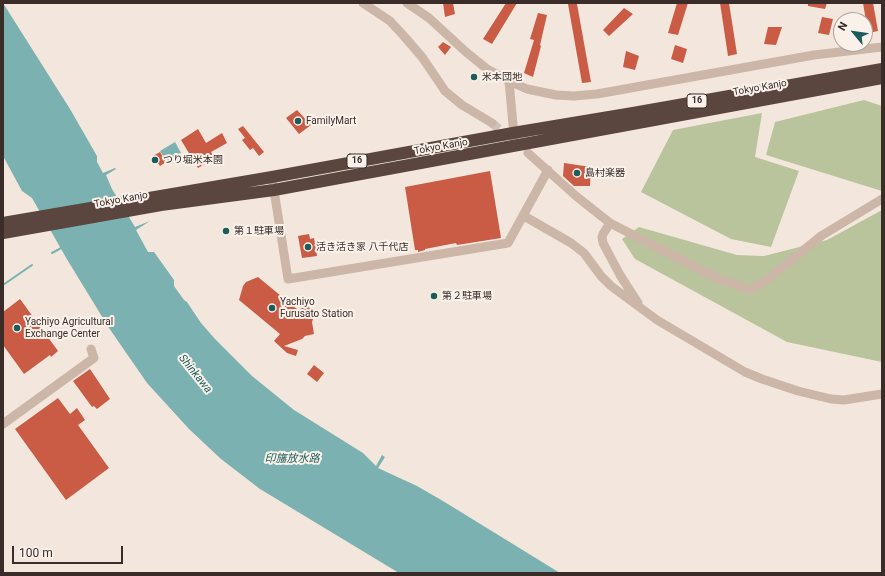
<!DOCTYPE html>
<meta charset="utf-8">
<style>
body{margin:0}
#map{position:relative;width:885px;height:576px;overflow:hidden;background:#f3e7dd;font-family:Roboto,sans-serif}
canvas{display:block}
.frame{position:absolute;inset:0;border:4px solid #392c29;pointer-events:none}
.north{position:absolute;left:833px;top:12px;width:40px;height:40px;box-sizing:border-box;background:#faf2ea;border:1px solid #ada39d;border-radius:50%;rotate:299deg;font-size:11px;font-weight:700;line-height:16px;text-align:center;color:#392c29}
.north::after{content:'';display:block;margin:auto;width:14px;height:18px;background:#1c5c5b;clip-path:polygon(50% 0,100% 100%,50% 72%,0 100%)}
.scale{position:absolute;left:12px;top:546px;width:111px;height:18px;box-sizing:border-box;border:2px solid #392c29;border-top:0;padding-left:5px;font-size:12px;line-height:14px;white-space:nowrap;color:#392c29;-webkit-text-stroke:3px #faf2ea;paint-order:stroke}
</style>
<div id="map">
<canvas width="885" height="576"></canvas>
<div class="frame"></div>
<div class="north">N</div>
<div class="scale">100 m</div>
</div>
<script>
const ctx = document.querySelector('canvas').getContext('2d');
ctx.lineJoin = 'round';
function fillPath(path, color) { ctx.fillStyle = color; ctx.fill(path, 'evenodd'); }
const shape = rows => new Path2D(rows.map(r => 'M' + r).join(''));
function trace(path, color, width, dash) { ctx.strokeStyle = color; ctx.lineWidth = width; ctx.lineCap = dash ? 'butt' : 'round'; ctx.setLineDash(dash || []); ctx.stroke(path); }
function drawText(font, color, halo, rows, align = 'center') {
  ctx.font = font + ' Roboto,"Noto Sans JP",sans-serif'; ctx.lineWidth = 4; ctx.setLineDash([]); ctx.textBaseline = 'middle'; ctx.strokeStyle = halo; ctx.fillStyle = color; for (const [text, x, y, turn = 0] of rows) {
    ctx.save(); ctx.translate(x, y); ctx.rotate((+turn || 0) * Math.PI / 180); ctx.textAlign = isNaN(turn) ? turn : align; if (halo) ctx.strokeText(text, 0, 0); ctx.fillText(text, 0, 0); ctx.restore();
  }
}
const green = shape([
 [864,100,882,106,882,191,766,155,775,122],
 [762,113,755,157,799,171,771,247,731,239,641,192,673,130],
 [882,210,882,362,787,342,635,259,622,239,639,227,737,255,764,256,827,240]
]);
const water = shape([
 [3,3,70,109,97,156,97,162,103,173,115,168,116,169,106,175,112,189,135,227,150,221,136,230,148,252,154,252,174,280,174,286,184,300,187,302,201,323,215,339,252,376,294,410,363,453,376,466,382,455,385,457,378,468,417,486,443,501,560,573,399,573,260,489,221,459,189,429,147,383,109,328,68,261,32,198,22,191,3,156],
 [175,142,181,153,167,162,160,151]
]);
const stream = shape([
 [52,253,63,247],
 [3,285,32,265]
]);
const building = shape([
 [443,3,453,3,455,14,445,17],
 [506,3,517,3,492,44,483,39],
 [677,3,688,3,678,35,668,33],
 [720,3,729,3,737,54,728,56],
 [808,3,827,3,825,9,808,6],
 [863,3,873,3,878,31,868,33],
 [568,4,577,4,591,82,582,83],
 [624,8,633,14,609,36,603,30],
 [538,13,547,15,540,45,541,46,533,77,524,73,534,40,530,39],
 [822,17,833,19,829,35,818,33],
 [768,27,782,27,776,45,764,44],
 [443,42,451,47,445,55,438,47],
 [675,45,687,49,683,63,671,59],
 [626,51,639,56,635,70,623,67],
 [297,110,311,125,299,134,286,118],
 [243,126,264,152,259,156,253,148,250,150,242,140,245,138,238,129],
 [198,129,206,143,222,133,227,143,211,152,215,158,198,168,181,140],
 [160,152,166,162,160,166,153,156],
 [564,163,591,167,590,186,574,186,563,176],
 [490,171,501,238,457,245,456,243,425,249,425,250,418,252,418,250,415,250,405,187],
 [309,234,310,239,314,238,317,256,302,258,298,236],
 [258,277,298,310,307,306,312,310,311,316,314,316,312,322,314,334,305,336,302,339,284,346,298,350,296,356,287,353,274,341,280,334,239,300,243,286,246,282],
 [20,299,58,351,51,357,50,355,24,374,3,345,3,312],
 [314,365,324,373,317,382,307,374],
 [90,369,110,399,97,409,94,406,92,407,73,381],
 [58,398,70,414,77,408,85,420,78,425,109,468,66,500,15,429]
]);
const minorTunnel = shape([
 [492,123,508,137]
]);
const minor = shape([
 [363,3,390,21,403,35,422,57,445,91,462,105,492,123],
 [407,3,429,18,466,52,487,69,509,81,527,89,556,95,574,96,597,94,814,55,882,47],
 [509,81,515,146],
 [528,153,576,196,610,223,719,279,750,290,768,279,821,236,882,199],
 [273,184,288,279,508,243,548,170],
 [524,216,571,243,584,253,601,276,611,286,657,320,745,372,762,379,798,391,831,399,844,400,882,394],
 [610,223,603,234,602,237,603,243,620,275,638,303],
 [3,424,94,358,91,349]
]);
const highway = shape([
 [3,223,272,177,513,133,633,113,882,69],
 [3,233,161,205,274,190,882,78]
]);
const markers = [
 [474,77,4,"#1c5c5b"],
 [298,121,4,"#1c5c5b"],
 [155,160,4,"#1c5c5b"],
 [577,173,4,"#1c5c5b"],
 [226,231,4,"#1c5c5b"],
 [308,247,4,"#1c5c5b"],
 [434,296,4,"#1c5c5b"],
 [272,308,4,"#1c5c5b"],
 [17,328,4,"#1c5c5b"]
];
const shields = [
 [697,101,20],
 [357,161,20]
];
const shieldNames = [
 ["16",697,101],
 ["16",357,161]
];
const poiNames = [
 ["米本団地",482,77],
 ["FamilyMart",306,121],
 ["つり堀米本園",163,160],
 ["島村楽器",585,173],
 ["第１駐車場",234,231],
 ["活き活き家 八千代店",316,247],
 ["第２駐車場",442,296],
 ["Yachiyo",280,302],
 ["Furusato Station",280,314],
 ["Yachiyo Agricultural",25,322],
 ["Exchange Center",25,334]
];
const streetNames = [
 ["Tokyo Kanjo",760,88,-10],
 ["Tokyo Kanjo",441,147,-10],
 ["Tokyo Kanjo",121,200,-10]
];
const waterNames = [
 ["Shinkawa",195,374,51],
 ["印旛放水路",292,459]
];
fillPath(green, '#b9c39c');
fillPath(water, '#7bb1b0');
trace(stream, '#7bb1b0', 2);
fillPath(building, '#ca5b44');
trace(minorTunnel, '#cec2b9', 9, [9, 4.5]);
trace(minor, '#ccb6a8', 9);
trace(highway, '#5a463f', 12);
for (const [x, y, r, color] of markers) { const dot = new Path2D(); dot.arc(x, y, r, 0, 2 * Math.PI); ctx.fillStyle = color; ctx.fill(dot); trace(dot, '#faf2ea', 1.5); }
for (const [x, y, w] of shields) { const box = new Path2D(); box.roundRect(x - w / 2, y - 7, w, 14, 3); ctx.fillStyle = '#faf2ea'; ctx.fill(box); trace(box, '#392c29', 1); }
drawText('bold 9px', '#392c29', null, shieldNames);
drawText('10px', '#392c29', '#faf2ea', poiNames, 'left');
drawText('10px', '#392c29', '#faf2ea', streetNames);
drawText('italic 11px', '#1c5c5b', '#faf2ea', waterNames);
</script>
